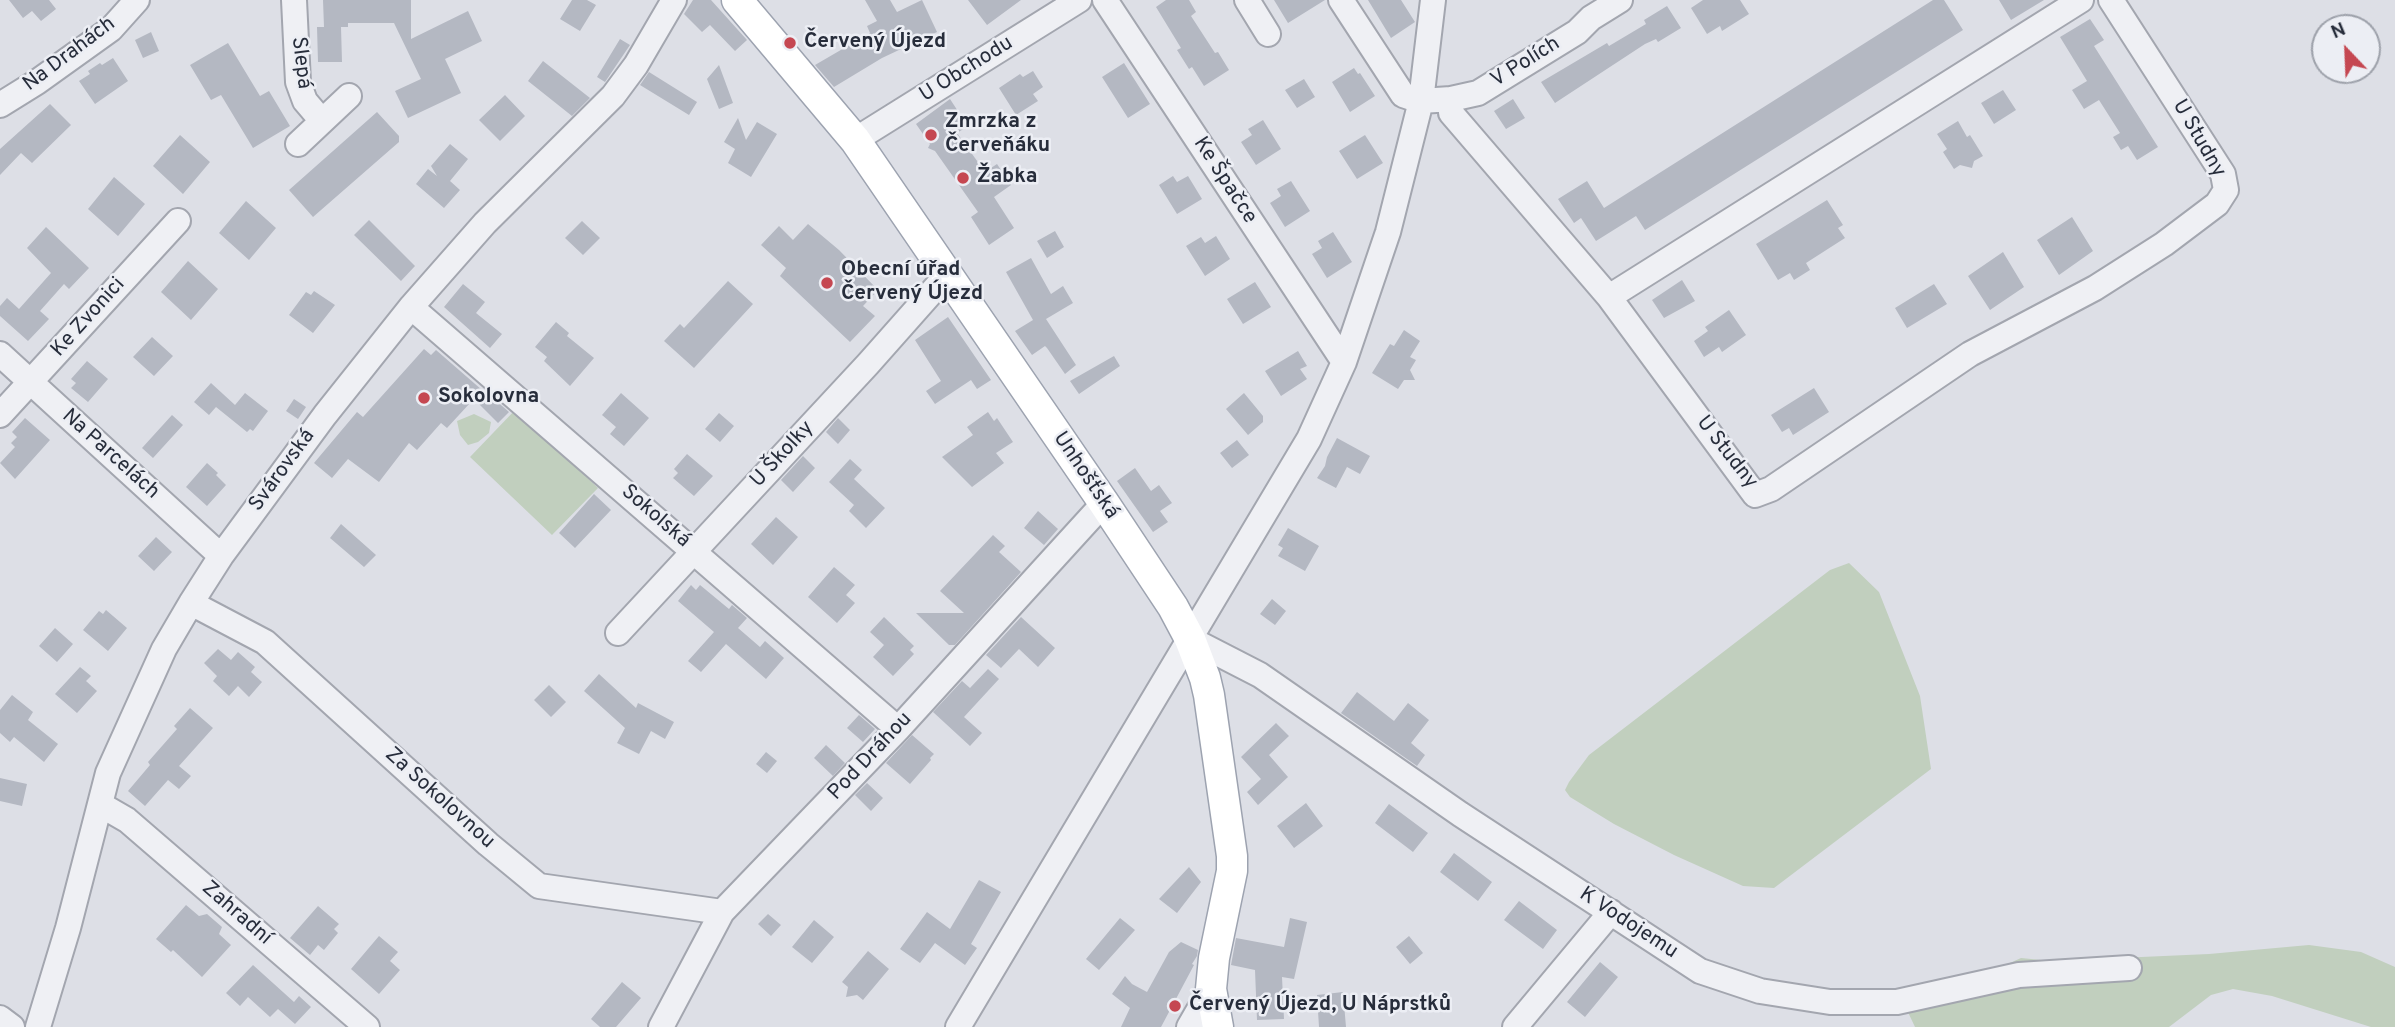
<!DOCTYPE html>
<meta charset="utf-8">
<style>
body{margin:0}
#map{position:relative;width:2395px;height:1027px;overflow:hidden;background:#dddfe6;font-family:Overpass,sans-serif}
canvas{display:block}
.north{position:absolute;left:2311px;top:14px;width:70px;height:70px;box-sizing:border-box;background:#eceef4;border:2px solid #9da1aa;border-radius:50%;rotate:337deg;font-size:19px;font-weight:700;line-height:28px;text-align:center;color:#272d3b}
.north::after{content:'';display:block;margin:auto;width:24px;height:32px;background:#c54751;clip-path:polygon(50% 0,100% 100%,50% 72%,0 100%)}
</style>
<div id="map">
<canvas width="2395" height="1027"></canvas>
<div class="north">N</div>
</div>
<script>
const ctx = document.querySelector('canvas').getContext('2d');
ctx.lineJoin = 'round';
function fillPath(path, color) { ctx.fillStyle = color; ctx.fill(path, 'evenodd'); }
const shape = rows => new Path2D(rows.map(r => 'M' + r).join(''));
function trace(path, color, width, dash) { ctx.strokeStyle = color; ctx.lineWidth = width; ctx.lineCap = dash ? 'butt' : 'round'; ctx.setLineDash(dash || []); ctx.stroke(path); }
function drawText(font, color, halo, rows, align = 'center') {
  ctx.font = font + ' Overpass,sans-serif'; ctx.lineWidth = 5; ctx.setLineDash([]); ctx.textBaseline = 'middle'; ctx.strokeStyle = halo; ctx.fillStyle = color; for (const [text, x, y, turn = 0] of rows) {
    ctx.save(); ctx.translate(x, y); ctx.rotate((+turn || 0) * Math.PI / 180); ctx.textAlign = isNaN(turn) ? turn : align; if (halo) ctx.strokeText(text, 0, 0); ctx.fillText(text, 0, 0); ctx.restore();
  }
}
const green = shape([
 [516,409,598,488,552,535,470,457],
 [474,414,491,422,489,433,478,442,468,445,460,435,457,421],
 [1849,563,1879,592,1920,696,1931,769,1774,888,1743,886,1674,855,1614,824,1570,797,1565,790,1569,782,1589,755,1830,570],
 [2309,945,2361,952,2395,967,2395,1027,2371,1027,2272,996,2233,989,2211,995,2169,1027,1915,1027,1898,991,1992,971,2021,958,2051,961,2209,954]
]);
const building = shape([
 [9,0,49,0,56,9,41,21,32,11,23,18],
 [323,0,411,0,411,39,468,11,482,41,445,59,461,93,408,118,395,91,421,79,394,23,348,23,348,27,341,27,342,62,318,62,317,27,324,27],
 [572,0,587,0,596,5,580,31,560,19],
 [693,0,711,0,747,40,735,51,710,25,702,32,684,14],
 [865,0,890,0,897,12,922,0,937,32,882,58,834,87,815,65,870,33,867,26,877,21],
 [968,0,1021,0,987,25],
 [1166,0,1189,0,1196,12,1191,16,1215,53,1218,52,1229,70,1204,86,1192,67,1189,69,1177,50,1181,48,1156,7],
 [1274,0,1325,0,1288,23],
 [1368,0,1401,0,1415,22,1391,38],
 [1703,0,1740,0,1749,14,1722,31,1720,26,1707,34,1691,8],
 [1933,0,1944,0,1963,30,1645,230,1636,216,1596,241,1581,218,1574,223,1558,199,1587,181,1604,208],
 [1999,0,2044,0,2011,20],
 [1667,6,1681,28,1658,42,1656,39,1645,44,1555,103,1541,82,1607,43,1609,46,1646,24,1644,20],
 [2090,19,2104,40,2094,46,2158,147,2137,160,2128,146,2121,150,2113,137,2120,133,2099,100,2084,109,2072,90,2087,81,2060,37],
 [151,32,159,51,143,58,135,40],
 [620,39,630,45,605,82,597,77],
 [228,43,260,96,269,91,290,126,253,148,221,95,211,100,190,65],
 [113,58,128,81,95,104,79,81,90,74,88,71,100,63,102,65],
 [543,61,590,98,572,116,528,81],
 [1124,63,1150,104,1128,118,1102,77],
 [719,65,733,103,719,109,707,79],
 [1354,68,1358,74,1360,73,1375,96,1350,112,1332,82],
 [1033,71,1043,87,1033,94,1038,101,1016,115,999,88,1020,74,1023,77],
 [649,72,697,102,689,115,640,85],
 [1304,79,1315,97,1297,108,1285,90],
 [2003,90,2016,110,1994,124,1981,103],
 [505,95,525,116,500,141,479,120],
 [950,99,965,122,962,124,965,128,957,133,985,172,997,164,1011,185,994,197,1014,228,989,245,971,217,978,212,935,151,928,148,930,144,916,124],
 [1513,99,1525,118,1506,129,1494,111],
 [50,104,71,125,32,163,21,153,0,175,0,149],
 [377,112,399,136,399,142,313,217,289,190],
 [738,118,746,140,757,122,777,134,751,177,728,163,735,149,724,142],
 [1263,120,1281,149,1256,165,1241,142,1252,135,1248,129],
 [1958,121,1967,137,1970,135,1983,156,1974,161,1972,168,1960,165,1954,169,1943,152,1947,149,1937,134],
 [180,135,210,162,183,194,153,166],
 [1365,135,1383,163,1357,179,1339,151],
 [450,144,468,159,450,181,460,190,444,208,416,184,428,169,437,176,431,166],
 [1173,176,1177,182,1188,176,1202,199,1177,214,1159,185],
 [114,177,145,204,118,236,88,209],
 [1291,181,1310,211,1285,227,1270,203,1281,196,1277,189],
 [1827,200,1843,225,1838,228,1845,238,1806,263,1810,270,1794,280,1790,273,1778,280,1756,244],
 [246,201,276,228,249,260,219,233],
 [2072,217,2093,251,2059,275,2037,240],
 [369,220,415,266,401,281,354,235],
 [582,221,600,238,583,255,565,238],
 [808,224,839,250,878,290,863,306,875,316,850,342,780,276,786,268,761,245,779,226,793,240],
 [46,227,89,268,69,289,64,284,40,311,49,319,28,341,0,316,0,306,7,298,19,309,51,273,27,248],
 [1055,231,1064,247,1047,258,1037,241],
 [1333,232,1352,262,1327,278,1312,254,1322,248,1318,241],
 [1216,236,1230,259,1205,276,1186,246,1201,237,1205,243],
 [2003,252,2024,287,1990,310,1968,276],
 [1031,258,1051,294,1063,286,1073,303,1046,319,1076,365,1065,374,1047,348,1045,346,1032,355,1015,331,1033,320,1006,272],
 [188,261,218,289,191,320,161,292],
 [1682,280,1695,301,1664,318,1652,300],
 [728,281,753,304,694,368,664,341,680,324,684,328],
 [1255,282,1271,307,1243,324,1227,299],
 [463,284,485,302,476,313,502,334,490,348,444,307],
 [1934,284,1947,304,1907,328,1895,308],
 [314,291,335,305,313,333,289,315,306,292,311,295],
 [1729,310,1746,335,1722,352,1719,347,1704,357,1694,341,1708,331,1705,327],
 [948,317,991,380,977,389,971,380,935,404,926,391,941,381,915,340],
 [556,322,569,333,567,336,594,358,570,386,544,361,547,357,535,347],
 [1404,330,1420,341,1410,357,1416,360,1410,370,1415,380,1404,380,1398,389,1372,373,1390,344,1394,346],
 [152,337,173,356,154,376,133,357],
 [424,349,431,355,436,350,482,390,447,428,441,423,417,450,409,443,379,482,348,459,332,478,314,463,357,412,363,417],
 [1298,351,1307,366,1300,369,1307,379,1281,396,1265,371],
 [1114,356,1120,366,1079,394,1070,381],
 [87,361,108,379,88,402,71,388,76,383,71,379],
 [211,383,235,405,245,393,268,411,253,431,250,429,247,432,216,407,209,415,194,402],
 [1814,388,1829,412,1793,435,1789,428,1782,432,1771,415],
 [486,392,509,412,498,423,477,402],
 [621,393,649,418,624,446,610,434,616,427,602,415],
 [1244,393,1263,416,1263,422,1248,435,1226,409],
 [294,399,306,407,298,419,286,411],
 [988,412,994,421,997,418,1013,442,996,453,1004,463,972,487,942,457,973,435,967,427],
 [719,413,734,426,720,442,705,429],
 [172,415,183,425,153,458,142,448],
 [25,418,50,440,15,479,0,463,15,447,11,443,17,437,12,432],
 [838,418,850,430,838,444,826,432],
 [1337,438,1370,456,1360,474,1347,467,1336,488,1317,478,1325,466,1327,457],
 [1237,440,1249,455,1232,468,1220,453],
 [687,454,713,476,694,496,673,478,678,473,674,469],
 [803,456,815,468,793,492,781,480],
 [850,459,862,470,854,479,885,508,866,528,849,511,854,505,829,482],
 [207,463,218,473,216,475,226,485,207,506,186,487],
 [1135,468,1151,491,1159,485,1172,503,1160,511,1168,522,1153,532,1117,481],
 [594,494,611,510,575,548,559,533],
 [1038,511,1058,529,1044,545,1024,528],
 [776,517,798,537,773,565,751,544],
 [341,524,376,555,364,567,330,538],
 [1288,528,1319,546,1305,571,1278,556,1283,548,1278,545],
 [993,535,1005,546,999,552,1021,572,955,645,949,645,916,613,964,613,940,591],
 [156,537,172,552,154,571,138,556],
 [834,567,855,585,846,595,855,603,837,623,808,597],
 [691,585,696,590,700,585,729,609,732,605,747,618,738,628,760,647,765,641,784,658,766,679,726,644,701,672,688,661,714,632,678,601],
 [1272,599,1286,611,1275,625,1260,614],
 [106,610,127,628,108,651,83,630,99,611,103,614],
 [884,617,914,646,910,650,914,654,893,676,873,657,884,645,870,632],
 [1021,617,1055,648,1038,667,1019,649,1001,668,986,655],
 [55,628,73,644,57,662,39,646],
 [218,649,231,660,238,652,255,667,251,672,262,682,249,697,238,686,229,696,213,681,217,676,204,663],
 [80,667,91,676,86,681,97,691,77,713,55,694],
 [988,669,999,679,964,717,982,733,970,746,933,712,962,681,970,688],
 [599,674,636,708,638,703,674,722,665,739,651,731,639,754,617,743,625,728,584,691],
 [549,685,566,702,551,717,534,700],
 [1357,692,1394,721,1408,703,1429,720,1411,743,1425,755,1417,766,1341,713],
 [12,695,33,712,28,720,58,744,44,762,14,737,10,742,0,733,0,710],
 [190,708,213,728,179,766,191,776,179,789,168,780,145,806,128,791,150,765,148,762,177,729,174,726],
 [859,715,875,729,863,742,847,728],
 [1276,723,1289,736,1269,755,1288,777,1258,805,1247,792,1261,779,1241,757],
 [912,735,934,754,930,758,931,760,910,784,886,763],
 [826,745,845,763,833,776,814,758],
 [766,752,777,761,767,773,756,764],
 [0,778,27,784,22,806,0,801],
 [867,783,883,798,871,811,855,795],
 [1306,803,1323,826,1294,848,1277,826],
 [1389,804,1428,833,1413,852,1375,823],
 [1454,853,1492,882,1478,901,1440,872],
 [1189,867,1201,882,1177,913,1159,899],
 [979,880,1001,892,971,944,977,948,965,965,935,943,920,963,900,949,927,912,950,929],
 [1519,901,1557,930,1543,949,1504,920],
 [186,905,199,916,207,914,222,927,219,934,231,945,202,977,173,950,171,952,156,939],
 [318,906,339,924,334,929,338,933,324,950,318,945,310,955,290,938],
 [768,914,781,925,771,936,758,924],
 [1120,918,1135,930,1099,970,1086,959],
 [1290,918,1307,922,1294,979,1282,977,1284,1019,1257,1020,1255,970,1231,965,1236,938,1284,947],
 [814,920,834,937,812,963,792,947],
 [379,936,398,952,390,961,400,970,379,994,351,969],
 [1409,936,1423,953,1410,964,1396,947],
 [1181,942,1198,950,1197,956,1192,964,1194,965,1161,1027,1121,1027,1130,1008,1112,994,1125,976,1132,984,1147,992,1169,952],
 [868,951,889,969,863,1000,857,995,846,997,848,987,842,982],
 [1600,962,1618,977,1585,1017,1567,1002],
 [253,965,294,1002,299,996,311,1007,295,1024,278,1009,270,1017,248,997,240,1006,226,993],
 [622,982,641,998,616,1027,600,1027,591,1019],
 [1343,992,1346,1027,1319,1027,1317,995]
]);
const minor = shape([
 [294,0,298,82,305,101,322,121],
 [1105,0,1344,362],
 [1247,0,1268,34],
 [1341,0,1403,95,1421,101,1451,99,1478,93,1577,32,1591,18,1620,0],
 [2081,0,1609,297,1755,495,1771,489,1970,354,2095,288,2164,244,2217,204,2226,190,2223,174,2111,0],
 [1451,99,1451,113,1609,297],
 [0,105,37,82,111,29,137,0],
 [855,140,1079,0],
 [298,144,349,96],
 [411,307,898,729],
 [0,354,221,556],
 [0,415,178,221],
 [191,603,265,642,488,844,539,886,722,912],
 [618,633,868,364,946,276],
 [1190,639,1260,675,1460,814,1700,971,1760,991,1830,1002,1897,1002,2019,975,2129,968],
 [101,805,127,820,367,1027],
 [0,1018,12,1027],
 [38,1027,68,928,108,773,164,649,191,603,221,556,325,415,411,307,485,223,613,96,636,65,674,0],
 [661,1027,722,912,898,729,1104,503],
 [958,1027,1309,439,1344,362,1388,232,1421,101,1433,0],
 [1189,1027,1211,989],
 [1515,1027,1611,912]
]);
const major = shape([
 [737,0,855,140,1104,503,1173,607,1190,639,1205,678,1209,695,1232,856,1232,871,1214,958,1211,989,1218,1027]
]);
const markers = [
 [790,43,7,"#c54751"],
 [931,135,7,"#c54751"],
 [963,178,7,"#c54751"],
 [827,283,7,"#c54751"],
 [424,398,7,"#c54751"],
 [1175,1006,7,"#c54751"]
];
const poiNames = [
 ["Červený Újezd",804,43],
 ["Zmrzka z",945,123],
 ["Červeňáku",945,147],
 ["Žabka",977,178],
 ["Obecní úřad",841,271],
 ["Červený Újezd",841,295],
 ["Sokolovna",438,398],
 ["Červený Újezd, U Náprstků",1189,1006]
];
const streetNames = [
 ["Na Drahách",70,55,-37],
 ["Slepá",300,63,83],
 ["V Polích",1526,63,-32],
 ["U Obchodu",967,70,-32],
 ["U Studny",2198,139,60],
 ["Ke Špačce",1224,181,57],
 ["Ke Zvonici",89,318,-48],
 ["U Studny",1726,453,52],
 ["Na Parcelách",110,455,42],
 ["U Školky",783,455,-47],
 ["Svárovská",283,471,-54],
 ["Unhošťská",1085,476,56],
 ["Sokolská",655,517,41],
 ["Pod Dráhou",871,757,-47],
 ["Za Sokolovnou",439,799,42],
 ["Zahradní",236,914,41],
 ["K Vodojemu",1628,924,33]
];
fillPath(green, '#c1cfbe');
fillPath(building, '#b4b8c2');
trace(minor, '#a3a6af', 28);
trace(major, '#9da3b0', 33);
trace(minor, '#eff0f4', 24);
trace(major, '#fff', 30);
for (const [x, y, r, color] of markers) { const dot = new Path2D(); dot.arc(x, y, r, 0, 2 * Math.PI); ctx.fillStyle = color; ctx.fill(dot); trace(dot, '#eceef4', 2.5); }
drawText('bold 21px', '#272d3b', '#eceef4', poiNames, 'left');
drawText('21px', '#272d3b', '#eceef4', streetNames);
</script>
